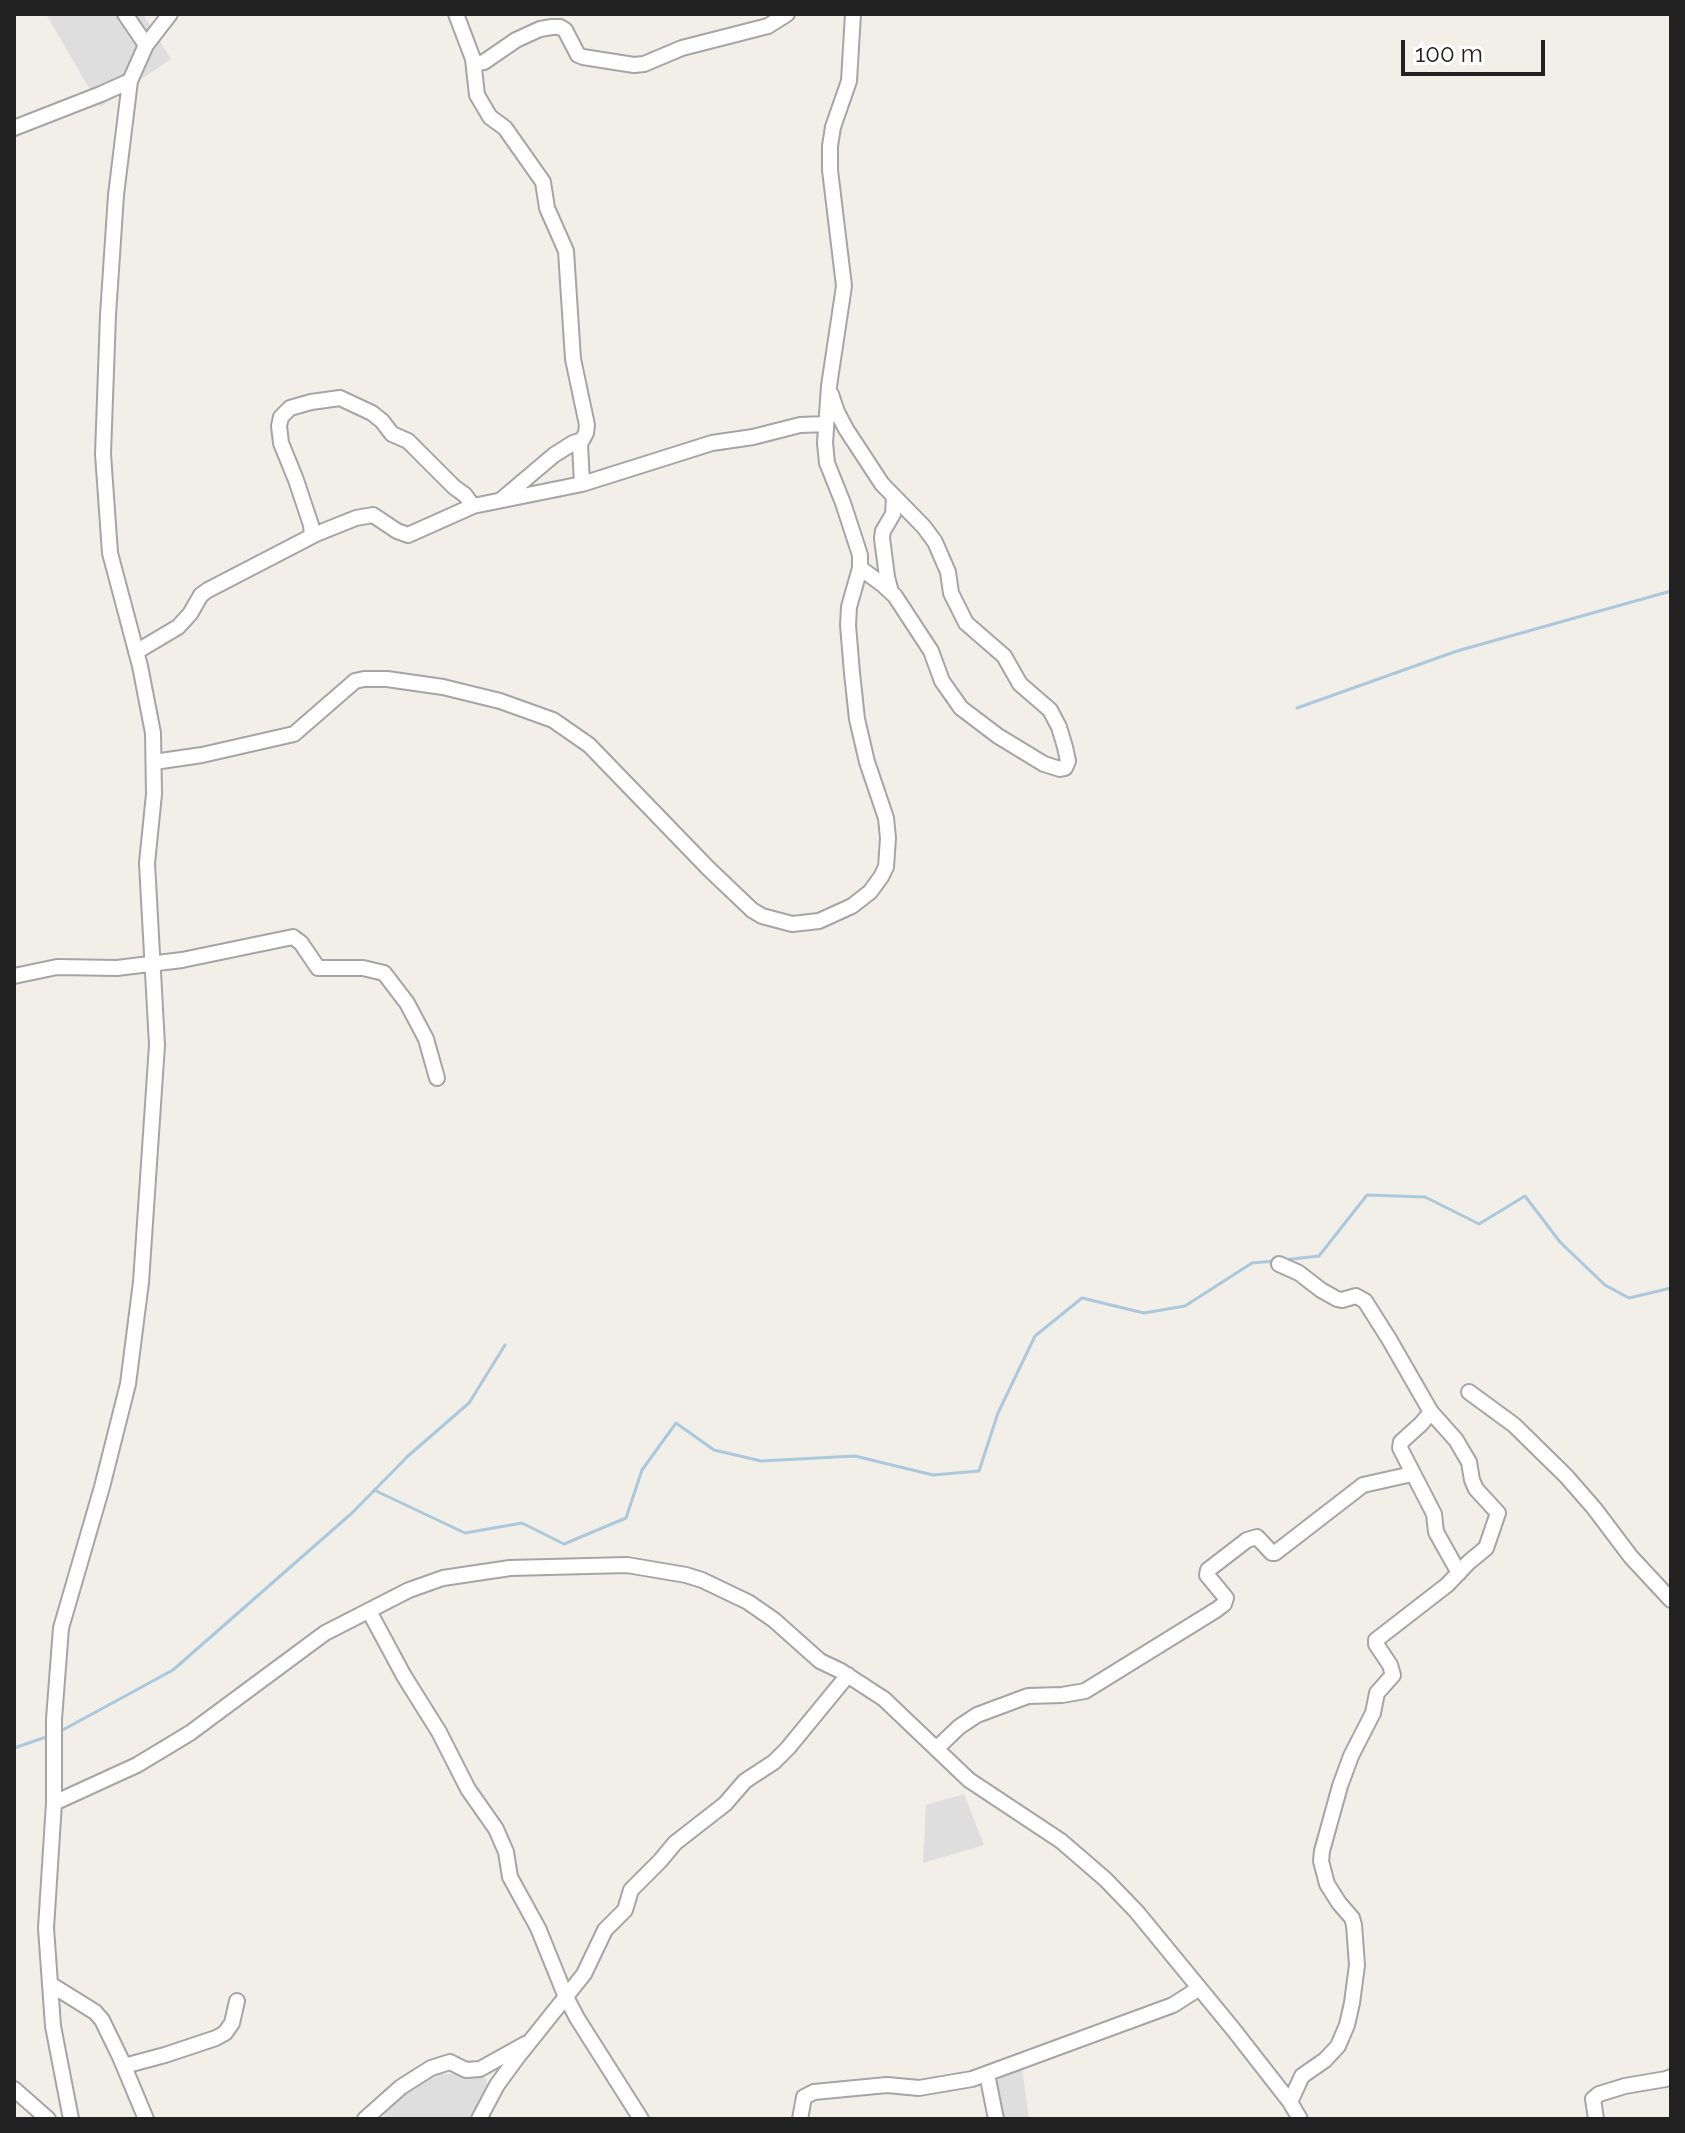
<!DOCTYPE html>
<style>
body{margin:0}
#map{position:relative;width:1685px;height:2133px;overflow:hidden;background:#f1efe8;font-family:Raleway,sans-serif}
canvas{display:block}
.frame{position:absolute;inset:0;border:16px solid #212121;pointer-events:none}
.scale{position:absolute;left:1401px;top:40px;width:144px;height:36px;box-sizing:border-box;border:4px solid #212121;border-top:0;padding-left:10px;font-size:24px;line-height:28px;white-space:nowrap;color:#212121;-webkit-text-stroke:6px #fff;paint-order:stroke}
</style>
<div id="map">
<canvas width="1685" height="2133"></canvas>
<div class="frame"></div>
<div class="scale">100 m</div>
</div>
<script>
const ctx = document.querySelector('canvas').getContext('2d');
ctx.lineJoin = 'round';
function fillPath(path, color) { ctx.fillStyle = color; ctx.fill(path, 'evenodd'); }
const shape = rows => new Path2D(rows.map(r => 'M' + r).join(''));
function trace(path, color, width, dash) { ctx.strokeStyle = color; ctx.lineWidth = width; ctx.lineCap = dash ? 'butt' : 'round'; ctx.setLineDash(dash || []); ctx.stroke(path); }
const residential = shape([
 [46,14,143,14,171,59,100,107],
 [964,1794,984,1845,923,1863,926,1805],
 [1022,2068,1029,2119,998,2119,992,2076],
 [427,2073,484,2075,491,2095,474,2119,391,2119,381,2115]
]);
const stream = shape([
 [1297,708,1457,651,1671,591],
 [1283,1260,1319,1256,1367,1195,1425,1197,1479,1224,1525,1196,1560,1242,1605,1285,1629,1298,1671,1288],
 [374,1490,465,1533,522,1523,564,1544,626,1518,642,1470,676,1423,714,1450,761,1461,855,1456,933,1475,979,1471,998,1413,1035,1336,1082,1298,1144,1313,1185,1306,1252,1263,1275,1261],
 [59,1732,173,1670,352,1513,408,1456,469,1403,505,1345],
 [14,1748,49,1736]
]);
const minor = shape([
 [125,14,146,45],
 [456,14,473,59,477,95,490,117,505,128,543,182,547,208,566,251,573,359,587,425,586,433,580,444,582,484],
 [474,64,484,62,516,40,540,29,552,27,560,27,565,30,578,55,583,57,634,65,644,64,682,48,768,26,787,14],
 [14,128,101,94,130,81],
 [831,394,837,412,846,429,882,484,924,527,935,542,948,572,951,593,966,623,1004,656,1020,684,1050,710,1059,727,1065,747,1068,761,1065,768,1060,769,1044,764,998,736,961,708,942,681,931,651,895,596,882,584,860,568],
 [502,499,554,455,573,443,582,440],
 [312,536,311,525,296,480,281,443,279,426,281,417,290,408,311,402,340,398,372,413,382,421,392,434,408,441,454,487,465,495,473,506],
 [891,592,887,577,882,538,883,531,893,514,894,497],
 [136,652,178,627,190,614,201,595,208,590,316,534,356,518,373,515,397,531,408,535,473,506,582,484,712,443,753,437,800,425,826,424],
 [154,762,202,755,294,734,355,681,364,679,387,679,443,687,500,701,553,720,589,745,709,869,752,910,762,916,792,924,819,921,852,906,870,892,881,877,886,867,888,838,886,818,867,762,857,719,852,673,848,625,849,607,860,568,860,555,843,503,827,463,825,443,829,386,844,286,830,170,830,146,833,127,849,81,853,14],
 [14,976,57,967,117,968,182,960,293,937,301,943,318,968,363,968,384,973,407,1003,426,1039,437,1078],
 [1279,1264,1299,1273,1321,1290,1337,1299,1342,1300,1356,1296,1365,1301,1389,1339,1431,1412,1456,1440,1463,1452,1469,1462,1472,1480,1476,1489,1498,1513,1486,1548,1469,1562,1447,1585,1376,1640,1376,1644,1390,1665,1393,1675,1377,1693,1373,1713,1351,1756,1340,1786,1322,1851,1321,1861,1327,1884,1339,1903,1352,1918,1354,1925,1357,1965,1352,2003,1347,2025,1338,2046,1325,2060,1302,2076,1290,2102],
 [1469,1392,1514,1425,1566,1476,1594,1508,1631,1557,1671,1600],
 [1431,1412,1421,1424,1401,1442,1400,1448,1434,1514,1436,1532,1459,1573],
 [369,1611,404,1676,439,1732,468,1789,496,1829,506,1852,510,1877,538,1928,566,1997,577,2018,641,2119],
 [937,1748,959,1727,977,1715,1028,1696,1062,1695,1085,1691,1216,1610,1224,1604,1226,1598,1207,1575,1208,1570,1247,1540,1257,1537,1272,1553,1275,1553,1363,1485,1412,1474],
 [54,1803,137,1765,190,1733,325,1633,409,1590,443,1578,510,1568,627,1565,686,1575,702,1580,748,1602,774,1620,820,1661,841,1671,884,1699,969,1780,1061,1841,1105,1879,1136,1911,1233,2029,1290,2102,1300,2119],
 [50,1984,95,2012,102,2020,120,2057,146,2119],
 [124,2066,165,2055,216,2038,225,2033,232,2023,237,2001],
 [987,2074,996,2119],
 [14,2089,48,2119],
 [71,2119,53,2026,46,1928,54,1803,54,1719,61,1628,102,1487,128,1384,141,1282,157,1045,147,863,154,794,153,733,140,666,110,553,103,454,108,315,116,195,130,81,146,45,170,14],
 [365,2119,401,2087,431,2068,450,2062,466,2070,480,2069,525,2044],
 [479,2119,497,2085,516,2059,584,1974,605,1930,625,1910,631,1890,660,1861,675,1843,725,1804,745,1781,774,1762,788,1748,848,1675],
 [800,2119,804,2097,814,2092,887,2085,919,2088,972,2079,1173,2005,1198,1989],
 [1596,2119,1593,2099,1599,2094,1625,2086,1666,2079,1671,2077]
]);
fillPath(residential, '#dfdede');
trace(stream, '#abc8dc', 3);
trace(minor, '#a5a5a5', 18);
trace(minor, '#fff', 14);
</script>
